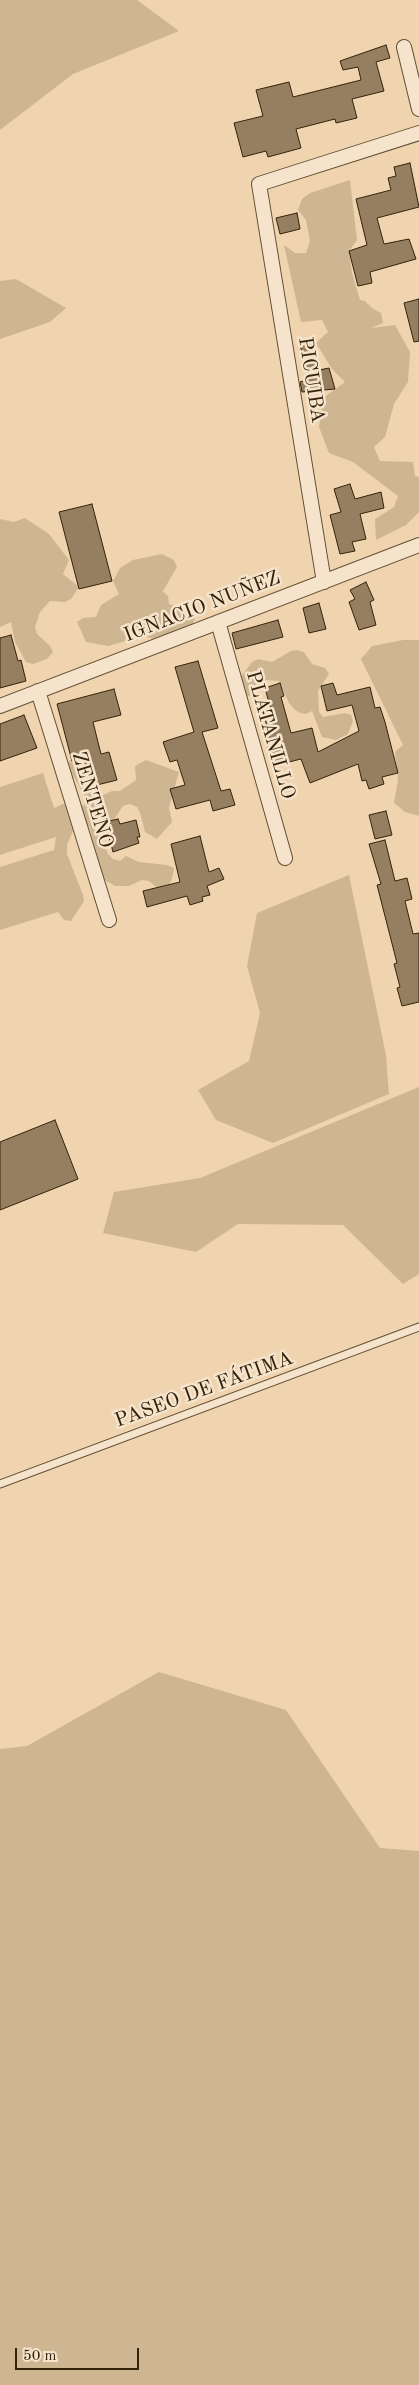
<!DOCTYPE html>
<meta charset="utf-8">
<style>
body{margin:0}
#map{position:relative;width:419px;height:2385px;overflow:hidden;background:#efd4af;font-family:"Old Standard TT",serif}
canvas{display:block}
.scale{position:absolute;left:15px;top:2348px;width:124px;height:22px;box-sizing:border-box;border:2px solid #33220a;border-top:0;padding-left:6px;font-size:15px;line-height:18px;white-space:nowrap;color:#33220a;-webkit-text-stroke:4px #f5e3cb;paint-order:stroke}
</style>
<div id="map">
<canvas width="419" height="2385"></canvas>
<div class="scale">50 m</div>
</div>
<script>
const ctx = document.querySelector('canvas').getContext('2d');
ctx.lineJoin = 'round';
function fillPath(path, color) { ctx.fillStyle = color; ctx.fill(path, 'evenodd'); }
const shape = rows => new Path2D(rows.map(r => 'M' + r).join(''));
function trace(path, color, width, dash) { ctx.strokeStyle = color; ctx.lineWidth = width; ctx.lineCap = dash ? 'butt' : 'round'; ctx.setLineDash(dash || []); ctx.stroke(path); }
function drawText(font, color, halo, rows, align = 'center') {
  ctx.font = font + ' "Old Standard TT",serif'; ctx.lineWidth = 5; ctx.setLineDash([]); ctx.textBaseline = 'middle'; ctx.strokeStyle = halo; ctx.fillStyle = color; for (const [text, x, y, turn = 0] of rows) {
    ctx.save(); ctx.translate(x, y); ctx.rotate((+turn || 0) * Math.PI / 180); ctx.textAlign = isNaN(turn) ? turn : align; if (halo) ctx.strokeText(text, 0, 0); ctx.fillText(text, 0, 0); ctx.restore();
  }
}
const green = shape([
 [0,0,137,0,179,31,73,74,0,130],
 [350,180,357,240,349,251,352,273,360,300,365,301,372,308,381,313,383,323,371,328,395,325,410,352,408,382,394,404,385,437,374,447,380,461,413,462,415,476,419,477,419,512,406,525,376,540,375,519,394,507,398,496,353,462,329,453,319,427,323,398,345,382,332,369,316,343,328,332,322,320,301,322,284,245,295,253,306,253,310,241,306,220,298,210,302,199,310,193],
 [16,279,66,308,50,322,0,339,0,281],
 [25,518,49,534,69,560,63,574,79,587,71,599,65,602,50,601,40,612,35,627,37,634,50,646,53,652,47,659,33,664,26,662,15,642,11,622,0,627,0,519,14,522],
 [162,554,174,560,177,567,163,591,168,596,169,604,191,612,195,618,192,626,167,642,143,636,108,646,86,642,77,622,83,618,96,617,101,605,119,594,113,581,120,568,133,560],
 [403,640,419,640,419,816,405,812,394,803,398,780,395,752,403,745,361,659,372,646],
 [297,650,304,652,312,664,325,668,329,674,318,691,319,712,323,717,345,713,351,715,353,721,348,734,336,740,322,737,312,711,306,714,300,713,294,709,289,703,279,681,265,680,252,695,245,697,239,679,252,662,258,659,272,662,291,651],
 [71,759,77,763,88,791,101,796,112,791,120,791,136,780,135,766,146,760,179,772,169,808,172,822,157,839,145,832,140,813,137,807,130,804,123,806,115,818,104,827,94,821,108,854,113,859,120,861,126,856,139,862,167,865,174,868,173,875,168,889,161,891,149,881,142,880,129,886,115,886,103,879,89,826,82,823,75,826,67,845,67,854,83,895,84,901,71,921,64,920,58,912,0,930,0,867,54,850,56,837,0,855,0,787,43,773,54,808,63,804,83,806,87,800,67,765],
 [349,875,386,1055,389,1094,273,1143,216,1120,198,1090,249,1061,260,1013,247,966,257,913],
 [419,1087,419,1274,403,1284,343,1225,238,1224,196,1252,103,1233,114,1192,200,1178],
 [159,1672,286,1710,380,1848,419,1851,419,2385,0,2385,0,1749,27,1746]
]);
const building = shape([
 [386,45,390,58,376,62,384,91,352,99,357,118,336,123,335,119,296,129,301,148,268,157,266,151,243,157,234,123,263,116,256,90,289,82,293,97,361,80,358,67,343,70,340,61,386,45],
 [410,163,419,207,377,218,384,244,409,239,416,259,370,272,372,283,358,286,349,251,367,245,356,199,391,190,388,178,396,176,394,167,410,163],
 [297,213,300,229,280,234,276,218,297,213],
 [419,299,419,341,414,342,404,303,419,299],
 [312,342,319,370,329,368,335,389,302,392,300,382,309,379,300,345,312,342],
 [350,484,355,499,381,492,384,508,360,514,366,539,352,542,355,551,340,554,330,515,341,512,334,489,350,484],
 [92,504,112,581,79,589,59,512,92,504],
 [366,582,374,600,370,602,376,625,359,630,349,602,355,599,350,590,366,582],
 [319,603,326,629,309,633,303,608,319,603],
 [278,620,283,637,236,649,232,633,278,620],
 [11,635,18,661,21,660,26,681,0,688,0,638,11,635],
 [198,661,218,728,202,732,221,791,230,789,235,805,213,811,210,800,176,809,170,789,185,785,177,760,170,762,163,742,194,732,175,667,198,661],
 [280,683,284,696,281,697,291,733,312,728,318,752,359,731,352,705,327,711,321,686,333,683,337,695,370,687,375,708,380,707,385,722,398,773,382,777,384,784,369,789,366,780,362,781,358,764,310,783,301,759,273,766,264,732,268,730,263,712,271,710,265,688,280,683],
 [114,689,121,715,93,722,101,754,109,752,117,780,89,787,82,758,72,761,57,704,114,689],
 [24,715,37,748,0,761,0,724,24,715],
 [386,811,392,835,375,839,369,815,386,811],
 [118,819,120,824,136,820,140,837,137,837,139,843,113,852,105,822,118,819],
 [200,836,209,872,219,868,224,879,207,886,210,895,202,897,203,901,190,905,187,896,147,907,143,891,180,882,171,844,200,836],
 [385,840,395,881,407,878,412,899,405,901,413,934,419,933,419,1002,402,1006,397,988,400,987,394,964,397,963,377,885,381,884,369,844,385,840],
 [55,1120,78,1179,0,1210,0,1142,55,1120]
]);
const lane = shape([
 [0,1484,419,1327]
]);
const street = shape([
 [404,47,419,109],
 [324,582,259,184,419,133],
 [218,622,285,858],
 [38,691,109,920],
 [0,706,419,545]
]);
const streetNames = [
 ["PICUIBA",311,380,81],
 ["IGNACIO NUÑEZ",202,607,-21],
 ["PLATANILLO",270,735,74],
 ["ZENTENO",92,800,73],
 ["PASEO DE FÁTIMA",204,1390,-20]
];
fillPath(green, '#cfb693');
fillPath(building, '#957f60');
trace(building, '#33220a', 1);
trace(lane, '#624e33', 9);
trace(street, '#624e33', 16);
trace(lane, '#f5e3cb', 7);
trace(street, '#f5e3cb', 14);
drawText('20px', '#33220a', '#f5e3cb', streetNames);
</script>
